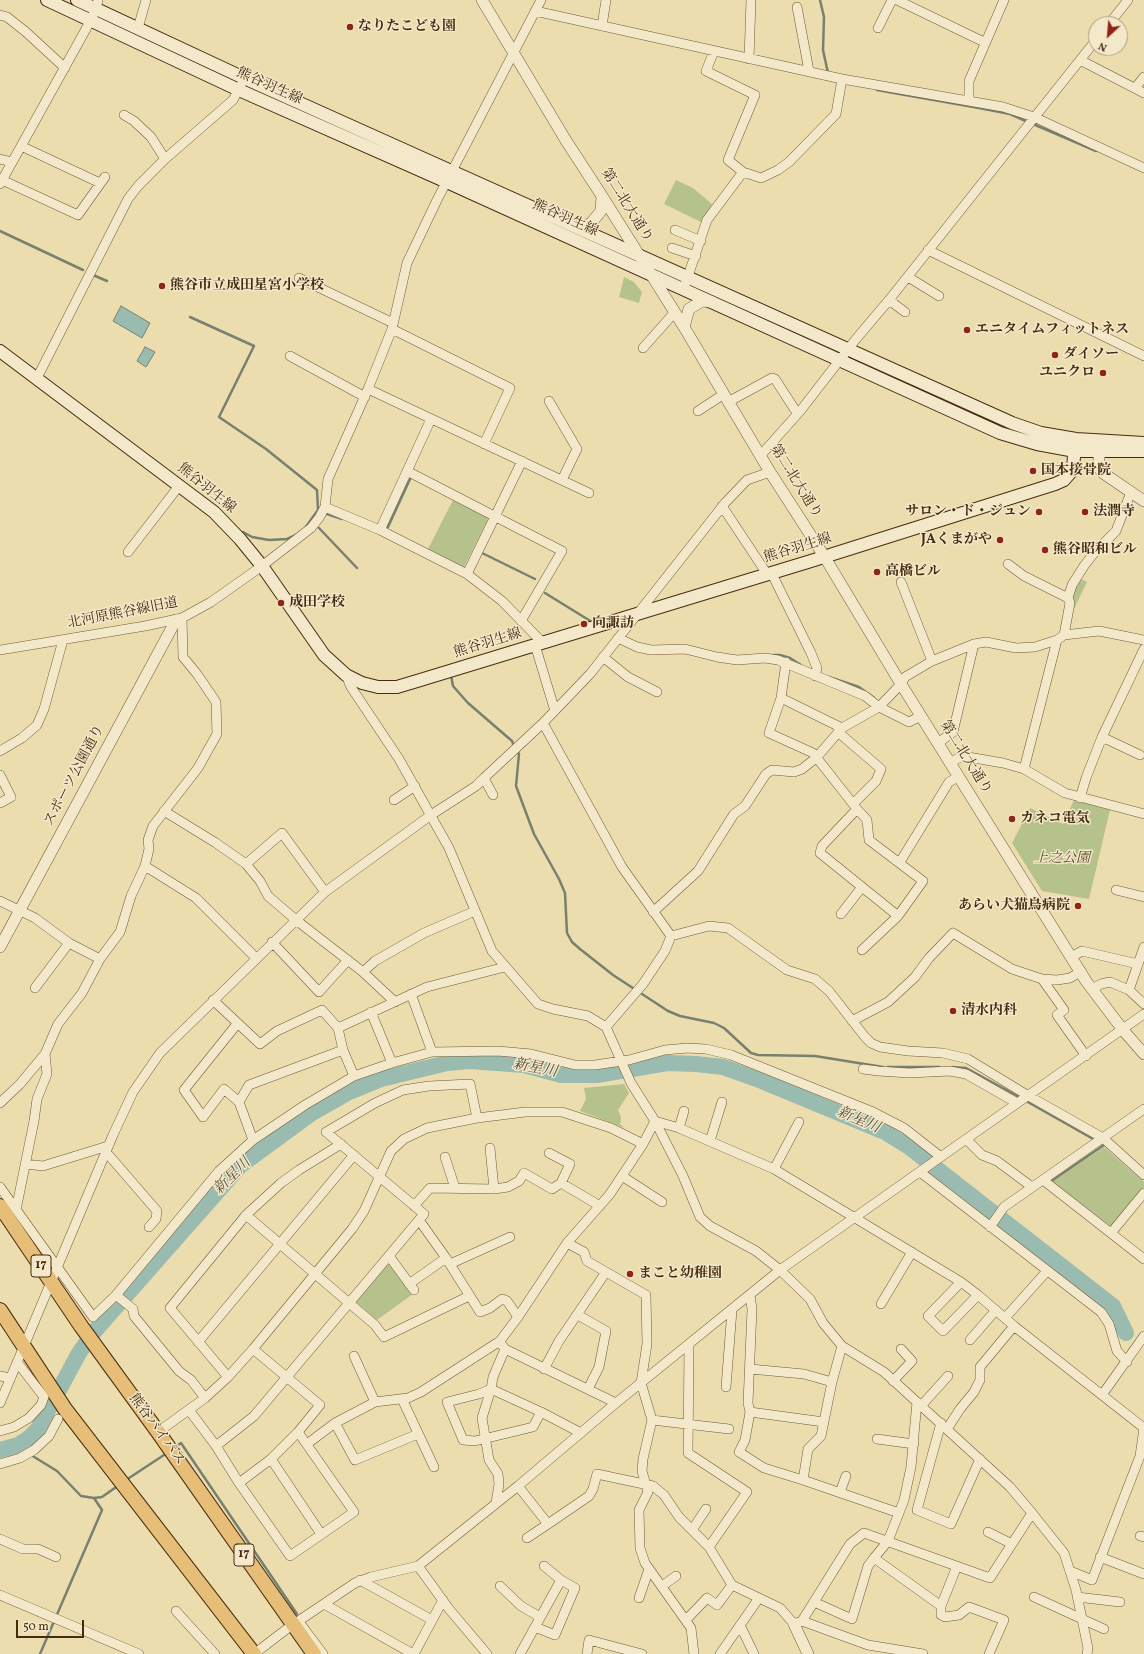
<!DOCTYPE html>
<meta charset="utf-8">
<style>
body{margin:0}
#map{position:relative;width:1144px;height:1654px;overflow:hidden;background:#ecddae;font-family:Vollkorn,serif}
canvas{display:block}
.north{position:absolute;left:1088px;top:16px;width:40px;height:40px;box-sizing:border-box;background:#f3e9ca;border:1px solid #ae9d80;border-radius:50%;rotate:206deg;font-size:11px;font-weight:700;line-height:16px;text-align:center;color:#472b11}
.north::after{content:'';display:block;margin:auto;width:14px;height:18px;background:#8f2418;clip-path:polygon(50% 0,100% 100%,50% 72%,0 100%)}
.scale{position:absolute;left:16px;top:1620px;width:68px;height:18px;box-sizing:border-box;border:2px solid #472b11;border-top:0;padding-left:5px;font-size:12px;line-height:14px;white-space:nowrap;color:#472b11;-webkit-text-stroke:3px #f3e9ca;paint-order:stroke}
</style>
<div id="map">
<canvas width="1144" height="1654"></canvas>
<div class="north">N</div>
<div class="scale">50 m</div>
</div>
<script>
const ctx = document.querySelector('canvas').getContext('2d');
ctx.lineJoin = 'round';
function fillPath(path, color) { ctx.fillStyle = color; ctx.fill(path, 'evenodd'); }
const shape = rows => new Path2D(rows.map(r => 'M' + r).join(''));
function trace(path, color, width, dash) { ctx.strokeStyle = color; ctx.lineWidth = width; ctx.lineCap = dash ? 'butt' : 'round'; ctx.setLineDash(dash || []); ctx.stroke(path); }
function drawText(font, color, halo, rows, align = 'center') {
  ctx.font = font + ' Vollkorn,"Noto Serif JP",serif'; ctx.lineWidth = 3; ctx.setLineDash([]); ctx.textBaseline = 'middle'; ctx.strokeStyle = halo; ctx.fillStyle = color; for (const [text, x, y, turn = 0] of rows) {
    ctx.save(); ctx.translate(x, y); ctx.rotate((+turn || 0) * Math.PI / 180); ctx.textAlign = isNaN(turn) ? turn : align; if (halo) ctx.strokeText(text, 0, 0); ctx.fillText(text, 0, 0); ctx.restore();
  }
}
const green = shape([
 [676,180,693,188,712,204,703,223,664,204],
 [624,277,634,282,642,292,639,303,619,297],
 [453,500,489,517,464,567,428,549],
 [1079,578,1087,582,1070,617,1073,592],
 [1074,800,1110,810,1089,899,1042,891,1012,843,1030,808,1063,824],
 [624,1084,629,1093,618,1110,621,1117,620,1124,625,1128,580,1111,586,1099,584,1088],
 [1104,1147,1144,1182,1144,1187,1110,1230,1051,1183],
 [390,1261,413,1294,377,1320,356,1302]
]);
const water = shape([
 [121,306,150,323,142,338,113,321,121,306],
 [145,347,155,352,146,367,137,361,145,347]
]);
const stream = shape([
 [820,0,824,17,823,50,828,73],
 [877,90,979,108,1010,114,1028,122],
 [1033,124,1096,151],
 [0,231,83,270],
 [93,275,107,281],
 [190,317,254,346,219,417,266,449,317,490,318,510,305,528],
 [327,514,342,519],
 [388,527,410,479],
 [319,528,357,568],
 [243,532,252,537,269,540,287,539,296,535],
 [480,552,535,579],
 [545,593,592,622],
 [773,655,780,655,790,658,801,665],
 [451,675,453,686,468,703,512,741,514,746],
 [829,677,859,687,874,698],
 [517,750,519,754,516,786,534,834,559,879,565,893,567,933,572,942,580,949,613,975,668,1011,680,1016,714,1023,724,1028,751,1053,758,1055,815,1056,883,1067],
 [888,1067,939,1067],
 [952,1067,966,1068,1021,1098],
 [1026,1101,1095,1140],
 [1053,1180,1104,1145],
 [18,1445,27,1452],
 [174,1448,181,1443,297,1614],
 [31,1455,57,1471,81,1496,94,1498,102,1497,119,1485],
 [126,1480,167,1453],
 [40,1654,102,1510,94,1498]
]);
const river = shape([
 [0,1450,18,1445,29,1438,38,1429,79,1353,93,1333,241,1165,312,1113,349,1092,381,1079,447,1063,469,1061,524,1065,561,1075,597,1075,667,1063,696,1064,723,1067,762,1081,885,1132,909,1147,1113,1306,1126,1333]
]);
const minor = shape([
 [897,0,984,42],
 [797,7,809,71],
 [535,11,842,79,1003,107,1034,117,1144,168],
 [0,15,7,17,26,32,65,68],
 [1109,24,1128,0],
 [602,26,606,0],
 [138,28,146,0],
 [878,28,892,0],
 [749,59,751,0],
 [1080,60,1144,93],
 [1135,88,1144,77],
 [969,101,969,81,1004,0],
 [124,115,134,121,151,137,165,159],
 [21,146,100,183],
 [0,159,12,162],
 [743,172,761,178,778,170,789,162,836,114,842,79],
 [2,180,78,215,105,177],
 [0,184,86,29,96,9,98,0],
 [675,230,701,241],
 [672,248,696,256],
 [928,250,1144,356],
 [908,277,939,296],
 [299,278,393,323],
 [684,288,707,220,743,172,728,160,755,95,706,71,714,51],
 [889,300,905,312],
 [392,329,510,388,484,444],
 [643,348,674,313],
 [290,356,365,397],
 [37,378,128,199,138,186,165,159,233,100,241,85],
 [368,389,589,493],
 [549,401,577,449,562,480],
 [728,402,772,378,775,379,797,413],
 [698,411,724,394],
 [761,455,801,410,856,339,889,300,1096,40],
 [407,471,562,551,521,621],
 [722,506,767,574],
 [325,507,380,530,467,574,502,601,542,642],
 [380,530,431,419],
 [128,552,179,486],
 [1008,564,1024,576,1068,598],
 [771,572,811,653,817,668,815,676],
 [467,574,522,461],
 [901,582,932,661],
 [1064,635,1070,603,1068,598,1072,585,1084,566,1094,553,1116,531,1131,492],
 [618,638,637,647,651,650,685,649,717,657,737,660,765,658,778,660,865,696,879,707,909,722,921,716],
 [535,645,555,711],
 [0,650,145,626,182,618,211,602,262,566,311,528,319,518,325,507,328,479,368,389,392,329,407,263,437,200,541,0],
 [603,657,628,677,657,692],
 [786,662,781,698,769,733,813,753,857,809,867,820,869,840,923,881,898,916,820,853,822,846,857,809],
 [346,675,351,687,399,759,449,848,492,951,538,1004,553,1009,588,1016,606,1027,631,1083,655,1121,683,1176,700,1217,710,1226,756,1251,780,1270,810,1299,823,1323,842,1346,884,1372,1010,1487,1032,1513,1064,1553,1076,1590,1088,1648,1087,1654],
 [781,698,842,728],
 [543,723,622,867,671,936,665,951,643,984,606,1027],
 [838,732,881,769,876,781,853,804],
 [1102,737,1140,755],
 [938,743,953,732,974,644],
 [0,751,22,738,37,725,44,709,63,640],
 [950,763,962,756,1003,763,1024,769,1065,793,1144,814],
 [1024,769,1057,640],
 [0,775,11,797,0,803],
 [484,778,493,795],
 [1080,798,1086,778,1102,737,1144,649],
 [394,800,415,786],
 [164,811,216,843,246,864,260,881,268,896,296,920,363,972,395,1002],
 [900,862,949,782,958,777],
 [246,864,282,833,325,892],
 [145,866,196,898,256,958],
 [1116,890,1144,897],
 [0,901,35,918,69,943,100,959],
 [653,912,698,871,734,814,745,806,766,774,772,770,794,772,802,769,816,758,842,728,879,707,901,684,905,677,932,661,974,644,986,642,1016,648,1035,647,1057,640,1064,635,1099,631,1144,640],
 [841,914,862,887],
 [671,936,709,926,728,928,787,970,815,979,829,991,865,1037,871,1043,880,1047,908,1051,943,1053,968,1059,1027,1095,1103,1138,1144,1175],
 [272,942,319,992,348,960],
 [862,950,898,916],
 [1071,957,1082,951,1138,964],
 [363,972,375,961,424,933,475,911],
 [1042,979,1064,1010,1057,1015,1086,1056],
 [35,988,69,943],
 [1092,989,1101,984,1110,982,1129,990,1144,1004],
 [1129,990,1144,947],
 [411,994,432,1052],
 [213,1000,260,1044,277,1031,322,1010,338,1028],
 [371,1012,392,1063],
 [852,1021,888,1002,915,977,929,958,953,933,1012,969,1042,979,1057,980,1070,978,1080,972],
 [237,1024,184,1090,203,1117,224,1089,239,1102,253,1140],
 [863,1069,878,1071,909,1073,950,1071,966,1074,1017,1103],
 [354,1076,343,1050,338,1028,427,987,505,967],
 [239,1102,249,1085,343,1050],
 [0,1103,20,1084,45,1054,58,1024,82,993,100,959,120,932,131,896,145,866,149,849,148,840,153,826,198,768,217,734,216,702,197,674,183,657,182,618],
 [655,1121,679,1128,774,1169,961,1282,978,1295,1014,1326,1144,1428],
 [679,1128,684,1111],
 [967,1140,982,1155,997,1161,1032,1187],
 [710,1141,722,1102],
 [490,1148,494,1189],
 [106,1152,157,1211,156,1219,149,1227],
 [549,1153,570,1164,561,1183],
 [445,1157,455,1188],
 [25,1164,43,1166,108,1146],
 [774,1169,799,1122],
 [920,1172,1101,1312,1109,1324,1117,1351,1127,1362],
 [622,1176,662,1202],
 [1043,1180,1144,1259],
 [0,1187,93,1317,116,1295,219,1171,253,1140,305,1105,354,1076,392,1063,432,1052,498,1051,531,1054,575,1065,595,1065,629,1060,665,1050,687,1048,706,1049,731,1055,873,1112,904,1128,941,1157],
 [414,1206,430,1188,494,1189,508,1187,519,1181,524,1173,552,1189,561,1183,600,1206],
 [16,1210,34,1121,37,1099,47,1074,45,1054],
 [246,1215,375,1325,384,1337,469,1296],
 [419,1220,446,1258,480,1312,490,1308,502,1299,507,1301,518,1317],
 [990,1227,1004,1207,1144,1109],
 [1111,1233,1144,1193],
 [567,1243,584,1252,587,1261,606,1272],
 [389,1256,414,1290],
 [450,1264,510,1237],
 [961,1282,928,1316,943,1331,978,1295],
 [409,1284,446,1258],
 [116,1295,133,1309,134,1316,179,1371,191,1380,205,1398],
 [750,1295,752,1309,748,1403,750,1412,745,1440,739,1452,764,1468,803,1480,899,1513],
 [881,1304,912,1252],
 [578,1315,606,1331,599,1367,588,1389],
 [1005,1318,1047,1271],
 [970,1340,996,1310],
 [198,1342,354,1155],
 [502,1345,505,1349,616,1403],
 [689,1345,688,1453,747,1492,709,1547],
 [354,1356,375,1402],
 [544,1369,559,1341,606,1272,646,1295,647,1344,641,1383,652,1420,643,1459,642,1471,648,1492,639,1510,640,1548,645,1563,691,1628,694,1654],
 [750,1369,804,1374,832,1382],
 [0,1376,10,1378],
 [228,1377,170,1308,246,1215,281,1183,299,1170,341,1144],
 [893,1381,912,1361,901,1349],
 [726,1387,732,1310],
 [1102,1395,1144,1336],
 [402,1399,434,1467],
 [917,1402,911,1467,904,1500,888,1541,874,1558,941,1606,941,1615,945,1617,959,1615,969,1607,1004,1620,989,1654],
 [0,1403,113,1135,133,1092,160,1053,325,892,431,815,476,786,484,778,543,723,590,674,725,503,747,480,770,472],
 [921,1406,948,1376],
 [189,1410,216,1446,239,1483,290,1556,354,1512,298,1432,320,1405,253,1349],
 [541,1412,533,1427,475,1441,463,1440,447,1402,479,1394,491,1389,541,1412,581,1433],
 [750,1412,824,1422],
 [652,1420,729,1429],
 [335,1423,355,1460,418,1434],
 [941,1423,917,1510,951,1524,980,1459],
 [947,1429,960,1409,974,1392,980,1380,980,1367,1014,1326],
 [0,1431,14,1427,29,1418,41,1405,44,1397,17,1362],
 [158,1432,205,1398,228,1377,253,1349,352,1229,364,1211,391,1151,404,1139,427,1128,477,1118,525,1112,562,1112,611,1128,643,1144],
 [877,1439,914,1444],
 [307,1444,335,1423,375,1402,408,1398,421,1392,500,1341,518,1317,567,1243,610,1194,643,1144,655,1121],
 [216,1446,254,1416,424,1214,326,1132,375,1103,403,1090,429,1086,470,1084,477,1118],
 [271,1459,321,1534],
 [0,1464,20,1458,34,1450,49,1436,58,1419],
 [803,1480,808,1449,821,1436,832,1382,842,1346],
 [239,1483,271,1459,298,1432],
 [518,1486,548,1524,589,1496,593,1489,597,1474,653,1486,664,1495,679,1517,709,1547,732,1585,759,1598],
 [840,1492,846,1476],
 [496,1503,499,1484,498,1474,489,1460,482,1418,491,1389,493,1377,505,1349],
 [692,1530,706,1509],
 [988,1532,1012,1544],
 [1140,1536,1144,1537],
 [527,1538,548,1524],
 [0,1539,23,1549,38,1549,56,1557],
 [1100,1557,1144,1574],
 [418,1566,449,1609,487,1654],
 [1070,1571,1092,1580,1140,1456,1144,1428],
 [360,1580,432,1620],
 [500,1586,521,1606,540,1617],
 [662,1586,676,1576],
 [0,1595,139,1654],
 [1034,1597,1104,1629],
 [1077,1597,1120,1602],
 [639,1598,649,1569],
 [814,1602,852,1619,868,1566,874,1558],
 [324,1604,413,1654],
 [941,1606,957,1566],
 [176,1611,215,1654],
 [686,1620,707,1598,717,1605,732,1585],
 [802,1621,868,1645,923,1654],
 [740,1625,754,1654],
 [302,1626,323,1654],
 [535,1627,555,1635,575,1588,561,1580,544,1566],
 [254,1654,288,1628,355,1583,371,1577,418,1566,518,1486,616,1403,780,1270,1144,1014],
 [414,1654,443,1600],
 [520,1654,561,1580],
 [587,1654,589,1640,642,1654],
 [720,1654,759,1598,780,1608,794,1624,802,1621,850,1544,864,1533,990,1578,1032,1513]
]);
const tertiary = shape([
 [482,0,565,139,602,196,684,327,770,472,824,556,901,684,1046,917,1086,981,1123,1030,1144,1054],
 [577,227,587,226,592,222,601,211,602,196],
 [684,327,689,309,702,301,712,302],
 [1099,443,1099,468,1103,473,1144,501],
 [0,947,176,620],
 [794,1624,808,1654]
]);
const secondary = shape([
 [47,0,239,90,447,182,1000,433,1037,444,1075,451,1144,451],
 [77,0,244,78,1012,423,1041,433,1076,439,1144,443],
 [0,351,214,512,240,539,262,566,324,655,346,675,362,683,378,687,397,687,417,681,811,561,1055,484,1064,480,1070,473,1073,466,1076,439]
]);
const trunk = shape([
 [0,1206,81,1326,158,1432,314,1654],
 [0,1310,65,1409,254,1654]
]);
const markers = [
 [350,27,4,"#8f2418"],
 [162,286,4,"#8f2418"],
 [967,330,4,"#8f2418"],
 [1055,355,4,"#8f2418"],
 [1103,373,4,"#8f2418"],
 [1033,471,4,"#8f2418"],
 [1039,512,4,"#8f2418"],
 [1085,512,4,"#8f2418"],
 [1000,540,4,"#8f2418"],
 [1045,550,4,"#8f2418"],
 [877,572,4,"#8f2418"],
 [281,603,4,"#8f2418"],
 [584,624,4,"#8f2418"],
 [1012,819,4,"#8f2418"],
 [1078,906,4,"#8f2418"],
 [953,1011,4,"#8f2418"],
 [630,1274,4,"#8f2418"]
];
const shields = [
 [41,1266,20],
 [244,1555,20]
];
const shieldNames = [
 ["17",41,1266],
 ["17",244,1555]
];
const poiNames = [
 ["なりたこども園",358,27],
 ["熊谷市立成田星宮小学校",170,286],
 ["エニタイムフィットネス",975,330],
 ["ダイソー",1063,355],
 ["ユニクロ",1095,373,"right"],
 ["国本接骨院",1041,471],
 ["サロン・ド・ジュン",1031,512,"right"],
 ["法潤寺",1093,512],
 ["JAくまがや",992,540,"right"],
 ["熊谷昭和ビル",1053,550],
 ["高橋ビル",885,572],
 ["成田学校",289,603],
 ["向諏訪",592,624],
 ["カネコ電気",1020,819],
 ["あらい犬猫鳥病院",1070,906,"right"],
 ["清水内科",961,1011],
 ["まこと幼稚園",638,1274]
];
const streetNames = [
 ["熊谷羽生線",269,87,24],
 ["第二北大通り",626,206,58],
 ["熊谷羽生線",565,219,24],
 ["第二北大通り",795,482,58],
 ["熊谷羽生線",206,489,39],
 ["熊谷羽生線",798,549,-17],
 ["北河原熊谷線旧道",123,614,-11],
 ["熊谷羽生線",488,644,-17],
 ["第二北大通り",965,758,58],
 ["スポーツ公園通り",75,776,-62],
 ["熊谷バイパス",156,1430,54]
];
const parkNames = [
 ["上之公園",1062,859]
];
const waterNames = [
 ["新星川",535,1069,11],
 ["新星川",858,1121,23],
 ["新星川",233,1177,-45]
];
fillPath(green, '#b6c28c');
fillPath(water, '#99bbb0');
trace(water, '#788170', 1);
trace(stream, '#788170', 2.5);
trace(river, '#99bbb0', 16);
trace(minor, '#705838', 10);
trace(tertiary, '#705838', 12);
trace(secondary, '#472b11', 14);
trace(trunk, '#472b11', 16);
trace(minor, '#f3e9ca', 9);
trace(tertiary, '#f3e9ca', 11);
trace(secondary, '#f3e9ca', 12);
trace(trunk, '#e6be77', 14);
for (const [x, y, r, color] of markers) { const dot = new Path2D(); dot.arc(x, y, r, 0, 2 * Math.PI); ctx.fillStyle = color; ctx.fill(dot); trace(dot, '#f3e9ca', 1.5); }
for (const [x, y, w] of shields) { const box = new Path2D(); box.roundRect(x - w / 2, y - 11, w, 22, 3); ctx.fillStyle = '#f3e9ca'; ctx.fill(box); trace(box, '#472b11', 1); }
drawText('bold 13px', '#472b11', null, shieldNames);
drawText('bold 14px', '#472b11', '#f3e9ca', poiNames, 'left');
drawText('14px', '#472b11', '#f3e9ca', streetNames);
drawText('italic 14px', '#5d492a', '#f3e9ca', parkNames);
drawText('italic 15px', '#5c4f39', '#f3e9ca', waterNames);
</script>
